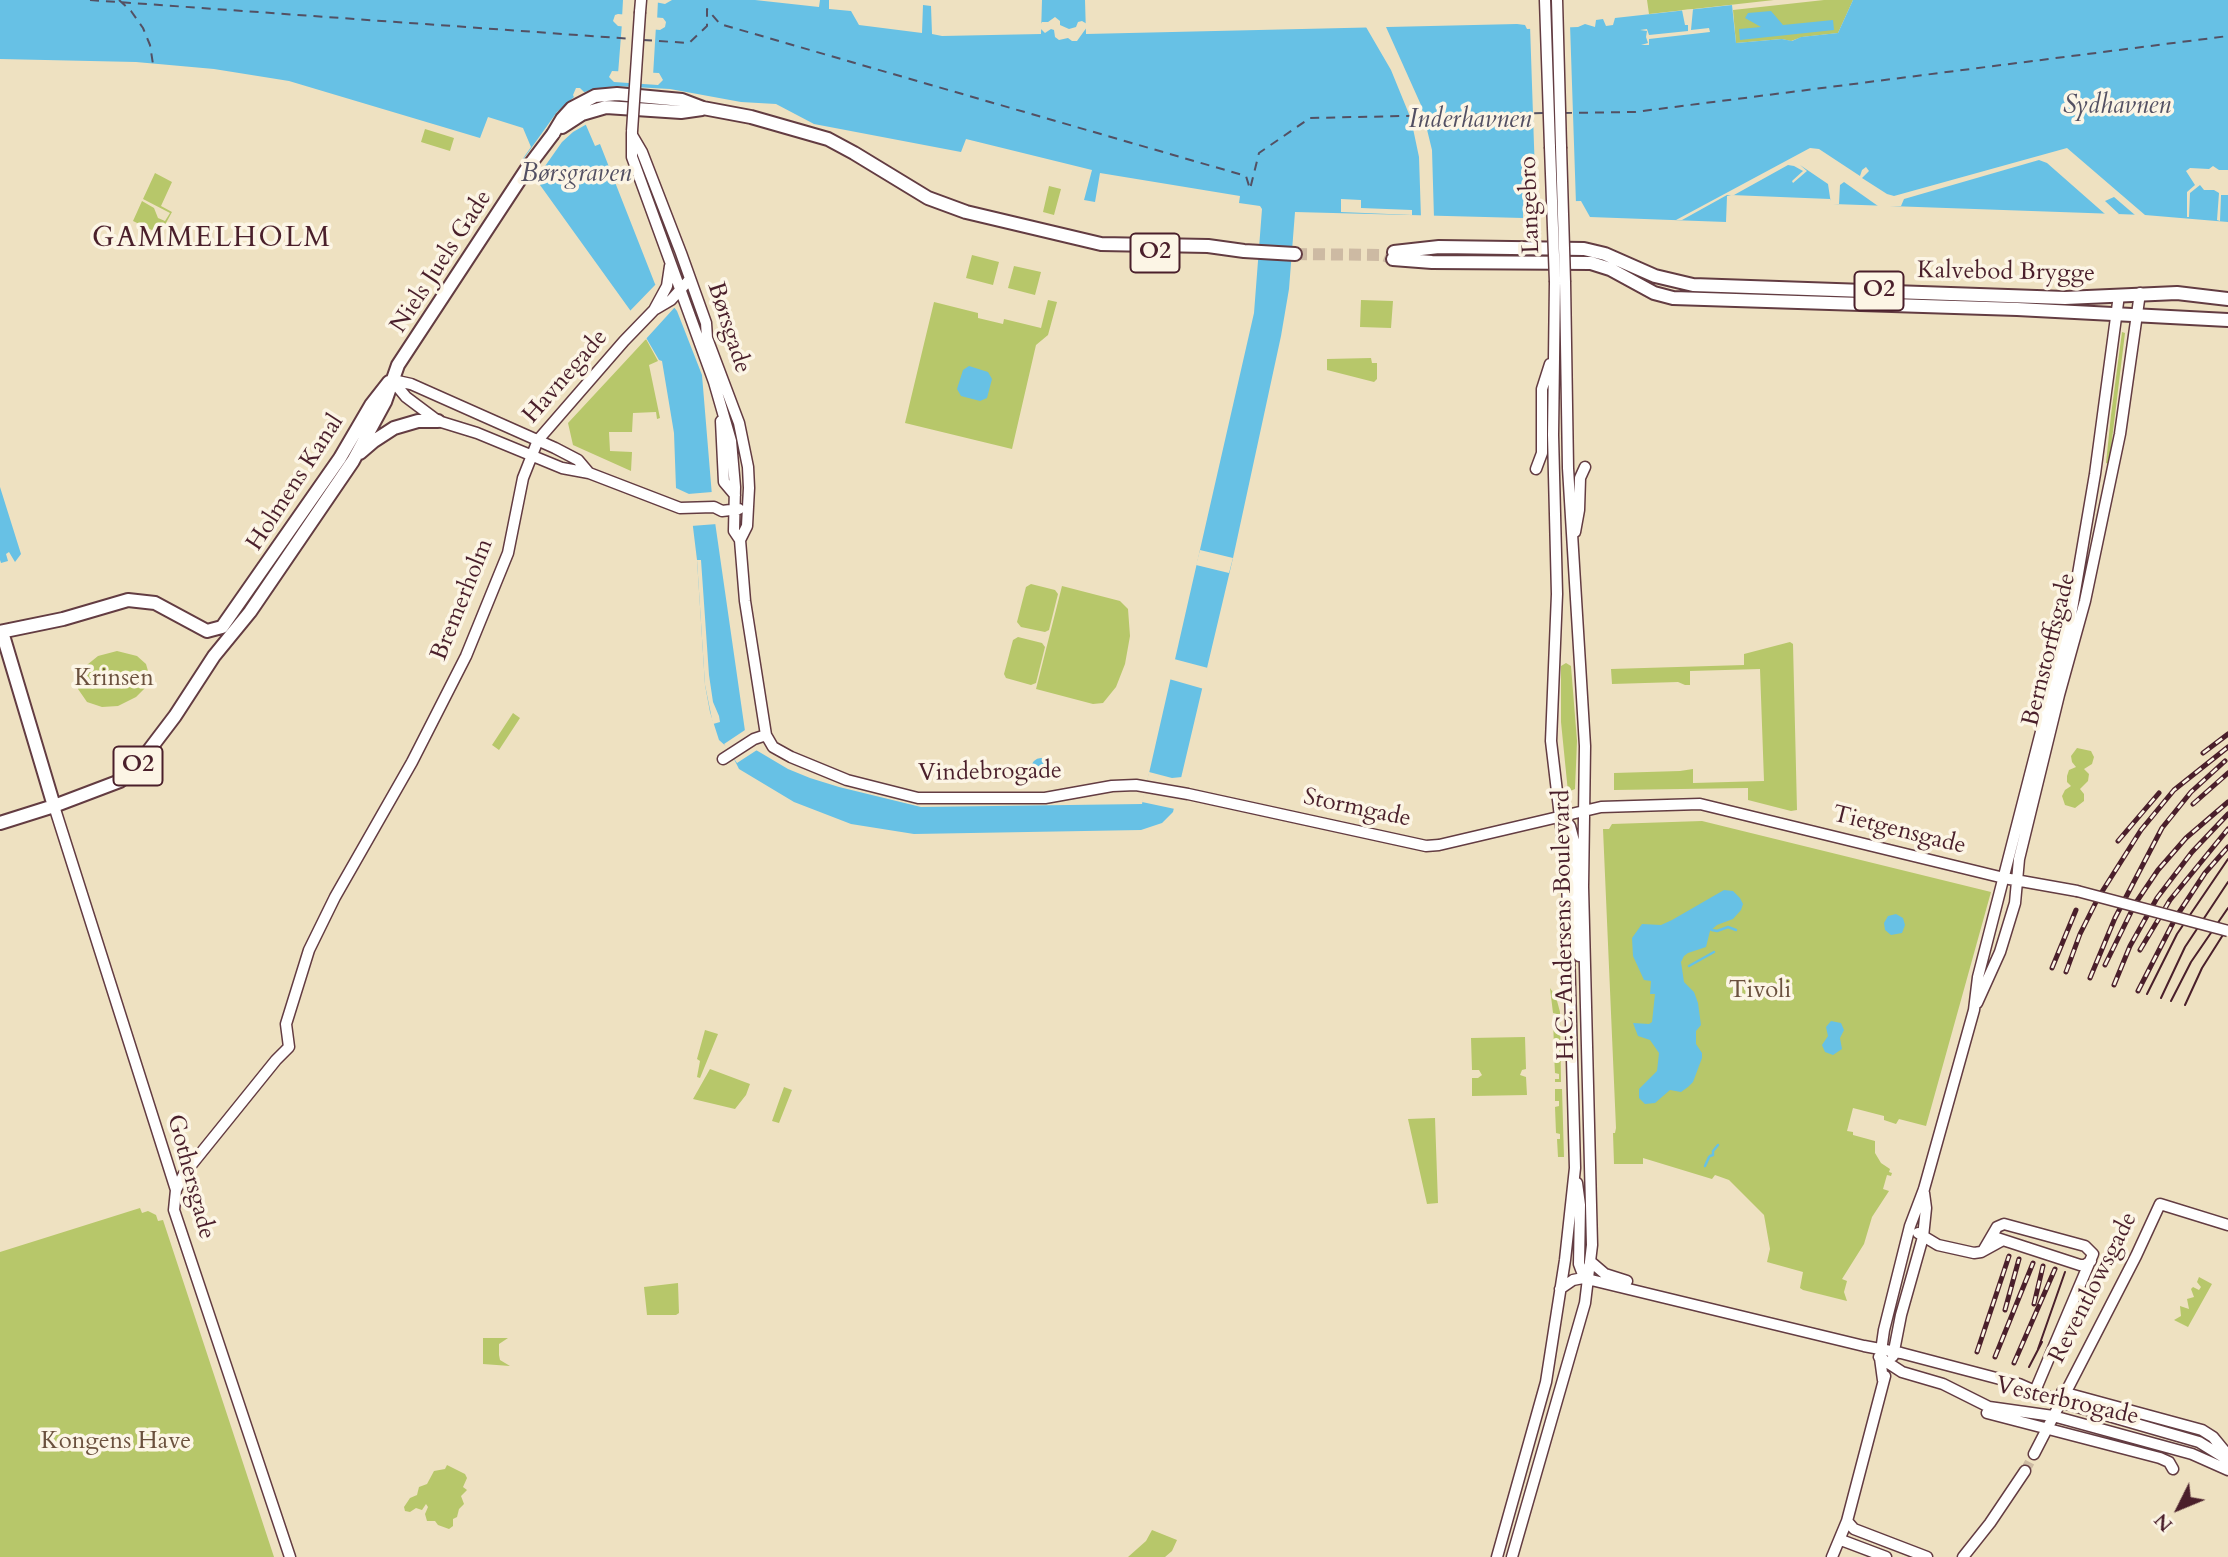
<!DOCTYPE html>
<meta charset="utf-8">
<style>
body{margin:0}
#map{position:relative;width:2228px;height:1557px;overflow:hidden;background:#eee1c1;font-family:Cardo,serif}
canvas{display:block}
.north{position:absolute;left:2144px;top:1473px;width:70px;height:70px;-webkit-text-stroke:5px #fcf5e5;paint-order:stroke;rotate:227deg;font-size:19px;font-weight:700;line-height:28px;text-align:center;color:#4a1f2b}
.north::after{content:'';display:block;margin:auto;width:24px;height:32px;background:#4a1f2b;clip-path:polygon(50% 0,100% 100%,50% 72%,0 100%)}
</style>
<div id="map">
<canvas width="2228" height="1557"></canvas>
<div class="north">N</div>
</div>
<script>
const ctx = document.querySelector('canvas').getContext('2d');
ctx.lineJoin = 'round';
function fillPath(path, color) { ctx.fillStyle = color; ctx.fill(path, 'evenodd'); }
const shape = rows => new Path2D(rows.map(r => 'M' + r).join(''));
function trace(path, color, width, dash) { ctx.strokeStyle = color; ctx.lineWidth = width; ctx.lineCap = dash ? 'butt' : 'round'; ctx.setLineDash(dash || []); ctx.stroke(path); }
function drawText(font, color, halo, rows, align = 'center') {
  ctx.font = font + ' Cardo,serif'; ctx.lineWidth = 7; ctx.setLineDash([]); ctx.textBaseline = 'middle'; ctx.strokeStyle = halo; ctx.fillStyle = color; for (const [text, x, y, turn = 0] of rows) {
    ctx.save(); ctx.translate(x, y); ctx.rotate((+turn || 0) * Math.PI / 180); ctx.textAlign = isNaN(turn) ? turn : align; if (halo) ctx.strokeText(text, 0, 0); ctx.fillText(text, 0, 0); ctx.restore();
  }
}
const green = shape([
 [1647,0,1774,0,1649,14],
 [1824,0,1853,0,1838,33,1802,37,1791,41,1782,39,1736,43,1733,10],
 [425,129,454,138,450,151,421,142],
 [155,173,172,182,161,206,172,212,160,234,133,221,142,201,154,208,158,218,165,221,170,213,143,199],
 [1049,186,1061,189,1054,215,1043,212],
 [972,255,999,262,993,285,966,278],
 [1014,266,1041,272,1035,295,1008,288],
 [1048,300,1057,302,1048,335,1036,345,1012,449,905,423,934,302,978,313,978,318,1003,324,1004,319,1041,328],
 [1361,300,1393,301,1391,328,1360,327],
 [2122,332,2125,333,2109,464,2106,463,2111,415],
 [646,339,658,361,649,365,660,418,657,419,656,412,633,413,632,432,609,432,610,451,632,452,631,471,573,445,568,423],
 [1371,358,1372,363,1377,363,1377,379,1374,382,1327,370,1327,359],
 [1031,584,1055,590,1058,594,1049,630,1045,632,1021,627,1017,622,1026,587],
 [1062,586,1120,601,1128,609,1130,636,1125,664,1116,687,1103,703,1093,704,1036,689],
 [1018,637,1042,643,1045,647,1036,683,1031,685,1006,678,1004,674,1013,640],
 [1790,642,1793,644,1797,810,1791,811,1748,800,1748,788,1614,790,1614,773,1680,771,1693,769,1693,783,1764,781,1760,669,1690,671,1690,685,1685,685,1678,682,1612,684,1611,669,1744,665,1744,654],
 [117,651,137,656,146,664,150,678,146,687,136,697,118,706,102,707,87,702,78,689,82,669,98,656],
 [1566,663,1571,666,1577,741,1575,789,1568,792,1561,722,1561,666],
 [513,713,520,718,499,750,492,745],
 [2077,748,2091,751,2094,757,2092,764,2084,769,2089,774,2088,781,2080,789,2084,794,2084,801,2075,808,2065,805,2062,796,2065,790,2071,786,2067,782,2067,776,2069,770,2076,767,2072,762,2071,756],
 [1702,821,1991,892,1926,1126,1899,1119,1896,1124,1884,1120,1884,1116,1853,1108,1847,1131,1853,1132,1853,1135,1875,1141,1875,1153,1881,1163,1890,1169,1889,1172,1892,1173,1891,1176,1887,1175,1883,1189,1889,1191,1872,1217,1864,1244,1842,1279,1847,1281,1844,1292,1847,1301,1803,1290,1800,1288,1803,1272,1767,1262,1770,1249,1764,1215,1729,1180,1715,1175,1712,1179,1643,1158,1643,1164,1614,1164,1613,1133,1615,1133,1616,1128,1603,829,1609,829,1612,824],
 [1550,988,1556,997,1560,1012,1561,1082,1555,1082,1555,1079,1559,1079,1559,1074,1555,1073,1554,1053,1558,1052,1558,1047,1554,1047,1553,1019,1557,1019,1557,1014,1553,1013],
 [705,1030,718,1034,700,1078,697,1077,700,1061,697,1059],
 [1525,1037,1526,1069,1522,1070,1520,1075,1526,1077,1527,1095,1472,1096,1472,1078,1478,1078,1482,1075,1479,1070,1472,1070,1471,1038],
 [710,1069,750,1084,746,1095,735,1109,693,1099],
 [784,1087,792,1090,779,1123,772,1121],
 [1555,1089,1562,1089,1564,1157,1558,1157,1557,1139,1560,1139,1560,1134,1556,1133,1555,1107,1559,1106,1559,1101,1555,1101],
 [1435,1118,1438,1203,1427,1204,1408,1119],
 [140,1208,142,1213,148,1211,156,1215,158,1221,163,1220,274,1557,0,1557,0,1252],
 [2199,1277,2212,1284,2188,1327,2174,1320,2181,1316,2180,1306,2189,1309,2187,1299,2194,1297,2191,1289,2193,1287,2199,1290,2201,1287,2197,1282],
 [678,1283,679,1313,676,1315,647,1315,644,1287],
 [483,1338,508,1338,499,1344,499,1355,500,1360,510,1366,483,1364],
 [447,1465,465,1474,467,1478,463,1487,467,1490,461,1496,464,1504,459,1509,457,1517,453,1519,453,1526,449,1529,438,1525,435,1521,427,1521,425,1514,428,1507,426,1504,422,1510,416,1508,410,1512,405,1511,404,1507,410,1498,417,1495,419,1487,427,1484,434,1471,445,1469],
 [1152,1530,1177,1540,1172,1551,1165,1557,1128,1557,1146,1541]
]);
const water = shape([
 [0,0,624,0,655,2,665,4,672,0,755,0,819,7,820,0,829,0,829,9,851,11,859,25,922,33,923,5,931,6,932,34,942,36,1041,34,1042,0,1085,0,1086,34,1517,24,1525,25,1527,29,1578,27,1585,24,1595,27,1596,20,1603,19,1606,26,1613,25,1615,18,1732,5,1736,43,1782,39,1792,41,1801,37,1838,33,1853,0,2228,0,2228,222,2145,215,1833,204,1830,199,1731,195,1727,196,1726,222,1590,217,1581,201,1530,202,1526,209,1523,209,1523,218,1295,212,1289,289,1281,336,1233,558,1173,812,1162,823,1141,830,914,834,851,824,794,802,739,769,729,749,719,740,710,712,705,685,697,560,689,494,676,488,674,433,662,361,659,360,630,310,522,160,531,147,523,128,488,117,480,138,289,81,214,69,136,62,0,59],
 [618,14,663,18,666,22,665,27,660,30,618,26,613,21,615,15],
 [612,71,659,73,663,80,658,85,614,82,609,77],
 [616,86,670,89,741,102,776,104,814,124,961,152,966,139,1092,170,1084,200,1095,202,1100,173,1240,196,1239,203,1260,206,1262,209,1254,313,1142,804,921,807,839,787,810,778,788,769,756,750,745,731,713,508,702,375,677,311,655,284,600,144,595,146,573,95,576,88,580,88,584,92],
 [1771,11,1783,25,1833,20,1834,30,1740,40,1739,29,1761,27,1745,18,1748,13],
 [969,366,988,372,992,379,987,398,980,401,961,396,957,389,963,370],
 [0,487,21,554,15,562,9,552,6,554,8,561,1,563,0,560],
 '1031 768a10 10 0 1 1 20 0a10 10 0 1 1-20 0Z',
 [1724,890,1733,891,1740,898,1743,904,1741,910,1733,919,1717,925,1710,931,1706,947,1688,953,1684,956,1681,962,1684,982,1694,992,1698,1003,1701,1025,1696,1031,1696,1044,1702,1053,1702,1058,1693,1082,1688,1087,1681,1092,1670,1090,1655,1103,1645,1104,1639,1098,1639,1089,1657,1071,1659,1053,1650,1040,1638,1036,1633,1023,1649,1024,1652,1022,1655,994,1650,994,1651,981,1644,980,1633,956,1632,938,1642,924,1661,925,1672,920],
 [1896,914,1903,918,1905,925,1902,933,1891,935,1885,930,1884,923,1888,916],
 [1831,1021,1841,1023,1844,1030,1840,1038,1842,1049,1833,1055,1825,1052,1822,1045,1828,1036,1826,1027]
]);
const pier = shape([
 [623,0,658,0,657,21,622,18],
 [1693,9,1691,30,1709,28,1710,32,1649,39,1649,45,1641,45,1648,43,1646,37,1647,31,1640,30,1647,29,1649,35,1688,31,1688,25,1685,25,1682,10],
 [1055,17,1060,21,1060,25,1069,29,1076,27,1078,22,1082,21,1087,24,1087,27,1077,41,1072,41,1068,38,1059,40,1055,37,1054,30,1051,29,1045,33,1039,27,1042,22,1048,22],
 [622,23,656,26,653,76,618,74],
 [1570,24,1576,204,1536,205,1530,25],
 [1366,27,1386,27,1421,105,1432,150,1434,218,1421,218,1419,157,1411,119,1391,70],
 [574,97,587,124,573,132,562,142,536,179,522,161,557,112],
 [1810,148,1819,149,1860,176,1862,170,1866,167,1869,171,1862,178,1887,194,1894,196,2067,148,2145,215,2135,215,2114,197,2105,201,2119,214,2105,214,2047,163,2039,160,1904,199,1901,206,1878,206,1844,182,1840,185,1839,204,1831,204,1828,184,1800,165,1807,171,1793,183,1792,181,1803,171,1794,166,1788,165,1734,195,1727,195,1682,220,1676,220],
 [2213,166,2219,170,2228,170,2228,195,2221,195,2220,221,2217,220,2219,193,2214,190,2204,190,2200,185,2190,193,2189,217,2187,217,2187,192,2195,185,2186,171,2190,168,2209,169],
 [1341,199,1361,200,1361,208,1412,210,1412,215,1341,212],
 [657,283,675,307,645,340,628,313],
 [712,492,717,524,691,526,688,494],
 [1200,550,1233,558,1229,573,1196,565],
 [697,560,701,560,709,675,713,702,719,716,720,722,713,724,705,685],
 [1174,659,1208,668,1204,689,1169,679],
 [745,730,757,750,737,763,724,744],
 [1149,772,1172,778,1182,777,1175,809,1142,802]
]);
const stream = shape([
 [1712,930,1717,931,1728,927,1736,930],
 [1689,966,1714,952],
 [1710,1156,1713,1155,1713,1151,1718,1145],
 [1705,1166,1709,1157]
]);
const ferry = shape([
 [90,0,633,39],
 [119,0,131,11,143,28,150,45,153,64],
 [643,40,689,43,707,26,707,9,720,24,1246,176,1250,189,1259,153,1310,118,1544,113],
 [1563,113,1635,112,2228,36]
]);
const tertiaryTunnel = shape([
 [2025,1471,2034,1454]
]);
const primaryTunnel = shape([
 [1295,254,1383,255,1393,259]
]);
const tertiary = shape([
 [1545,0,1550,147],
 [1557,0,1561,147],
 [640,12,641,0],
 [632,133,632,157,714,382,731,441,735,487,734,531,740,540],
 [632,135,642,152,681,253,706,323,707,338,739,423,748,467,749,488,747,526,740,540,745,601,766,735,773,747,791,757,847,780,918,798,1045,798,1112,786,1136,785,1188,794,1426,846,1439,845,1601,807,1700,804,2004,878,2077,891],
 [654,310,667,286,670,266],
 [392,380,406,397,438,421,477,433,562,468,589,473,680,508,714,507,722,511,739,509],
 [393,380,411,384,555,448,578,460,589,473],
 [721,421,724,482,735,495],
 [1536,469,1542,453,1542,389,1550,364],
 [1575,532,1579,510,1580,478,1585,467],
 [723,759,754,739,766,735],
 [54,806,176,1190,174,1210,290,1557],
 [1558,817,1566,821,1570,826,1575,845,1576,935,1579,956],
 [1977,1003,2000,952,2015,903,2019,859,2059,695,2085,601,2120,434,2140,293],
 [1577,1183,1580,1205,1579,1264,1582,1272,1589,1279],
 [176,1190,184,1174,276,1060,289,1047,286,1024,309,950,335,897,412,762,466,656,508,553,523,478,538,440,624,341,654,310,671,300,690,279],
 [1918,1233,1938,1245,1974,1253,1981,1252,2001,1241],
 [1997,1238,2080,1265,2085,1265,2091,1261],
 [1983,1251,1997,1227,2004,1224,2085,1246,2093,1254,2035,1391],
 [1591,1262,1605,1274,1627,1281],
 [1560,1289,1573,1280,1583,1278,1864,1346,1901,1353,2019,1384,2060,1402,2199,1442,2228,1460],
 [1893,1356,1901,1315,1923,1237,1926,1208,1924,1193],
 [1879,1357,1902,1372,1943,1384,1989,1407,2053,1416,2192,1454,2228,1470],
 [1883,1380,1880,1358,1884,1330,1910,1226,1924,1189,1974,1010,1978,977,2071,615,2095,474,2119,295],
 [2062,1392,2202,1430,2213,1437,2227,1454],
 [1987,1413,2160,1458,2169,1462,2173,1469],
 [2034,1454,2136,1256,2160,1204,2228,1225],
 [1847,1521,1854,1529,1927,1557],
 [1841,1540,1886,1557],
 [1497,1557,1546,1382,1565,1260,1575,1168,1567,876,1551,741,1557,594,1553,435,1555,282],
 [1512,1557,1585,1303,1592,1245,1583,887,1585,746,1568,468,1565,282],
 [1832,1557,1847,1521,1885,1376],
 [1963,1557,1990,1523,2025,1471]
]);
const primary = shape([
 [562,127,582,114,606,107,681,112,702,109],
 [553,134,562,119,572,108,595,96,617,94,682,100,703,108,751,117,828,139,854,153,928,198,966,212,1101,244,1208,246,1244,251,1295,254],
 [1394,252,1439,247,1584,249,1605,254,1655,276,1693,285,2065,298,2177,293,2228,299],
 [1393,259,1432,262,1591,263,1610,269,1654,293,1673,298,2017,309,2228,320],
 [360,453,374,441,394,428,418,421,438,421],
 [0,632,63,619,128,600,155,603,207,631,222,627,340,458,371,405,389,382],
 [2,632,54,806],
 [0,823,54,806,120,781,134,770,175,716,214,656,250,612,353,461,385,402,398,365,528,167]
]);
const tram = shape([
 [2147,994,2177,934,2228,859],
 [2161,998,2185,947,2228,882],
 [2171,1001,2191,962,2228,908],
 [2185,1005,2202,968,2228,927],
 [2038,1349,2065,1272],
 [2029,1367,2042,1342]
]);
const rail = shape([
 [2203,753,2228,734],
 [2193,804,2228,773],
 [2118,841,2159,793],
 [2140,950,2170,900,2228,829],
 [2105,965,2135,904,2158,870,2186,838,2228,802],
 [2052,968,2076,910],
 [2066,972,2080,934,2098,898,2141,830,2174,790,2228,747],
 [2090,978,2115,918,2162,828,2191,792,2225,761],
 [2114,985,2130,946,2157,898,2192,852,2228,814],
 [2138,991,2176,917,2205,873,2228,847],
 [2034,1304,2043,1266],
 [2005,1310,2019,1259],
 [1977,1352,2009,1256],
 [1995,1357,2033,1263],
 [2014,1363,2055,1269]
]);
const tertiaryBridge = shape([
 [632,131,640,12],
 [1550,147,1555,282],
 [1561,147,1565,282],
 [2077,891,2228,931]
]);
const primaryBridge = shape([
 [528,167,553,134]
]);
const shields = [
 [1155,253,49],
 [1879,291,49],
 [138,766,49]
];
const shieldNames = [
 ["O2",1155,253],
 ["O2",1879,291],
 ["O2",138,766]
];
const streetNames = [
 ["Langebro",1531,205,-92],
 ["Niels Juels Gade",442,262,-57],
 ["Kalvebod Brygge",2006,273,1],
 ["Børsgade",728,328,72],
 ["Havnegade",566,377,-49],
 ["Holmens Kanal",296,483,-57],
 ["Bremerholm",463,600,-68],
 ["Bernstorffsgade",2050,650,-76],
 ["Vindebrogade",990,773,-1],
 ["Stormgade",1357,809,12],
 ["Tietgensgade",1899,831,14],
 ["H.C. Andersens Boulevard",1565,925,-91],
 ["Gothersgade",190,1177,75],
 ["Reventlowsgade",2094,1288,-63],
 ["Vesterbrogade",2067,1402,13]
];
const parkNames = [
 ["Krinsen",114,679],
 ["Tivoli",1760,991],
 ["Kongens Have",116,1442]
];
const waterNames = [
 ["Sydhavnen",2117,107],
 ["Inderhavnen",1470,121],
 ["Børsgraven",576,175]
];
const quarterNames = [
 ["GAMMELHOLM",212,240]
];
fillPath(green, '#b7c76a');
fillPath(water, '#67c1e5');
fillPath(pier, '#eee1c1');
trace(stream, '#67c1e5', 2.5);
trace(ferry, '#535063', 2, [9, 7]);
trace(tertiaryTunnel, '#cdbaa3', 10, [10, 5]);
trace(primaryTunnel, '#cdbaa3', 12, [12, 6]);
trace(tertiary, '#633c42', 13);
trace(primary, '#633c42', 16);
trace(tertiary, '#fff', 10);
trace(primary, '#fff', 12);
trace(tram, '#4a1f2b', 2);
trace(rail, '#4a1f2b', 5);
trace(rail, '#fcf5e5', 2.5, [8]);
trace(tertiaryBridge, '#633c42', 13, []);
trace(primaryBridge, '#633c42', 16, []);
trace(tertiaryBridge, '#fff', 10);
trace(primaryBridge, '#fff', 12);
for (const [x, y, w] of shields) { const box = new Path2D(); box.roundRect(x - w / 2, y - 19.5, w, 39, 5); ctx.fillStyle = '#fcf5e5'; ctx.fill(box); trace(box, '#4a1f2b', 2); }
drawText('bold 23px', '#4a1f2b', null, shieldNames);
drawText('24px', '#4a1f2b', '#fcf5e5', streetNames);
drawText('24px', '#6b513e', '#fcf5e5', parkNames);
drawText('italic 26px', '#535063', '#fcf5e5', waterNames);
ctx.letterSpacing = '2px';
drawText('28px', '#4a1f2b', '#fcf5e5', quarterNames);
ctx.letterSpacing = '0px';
</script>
